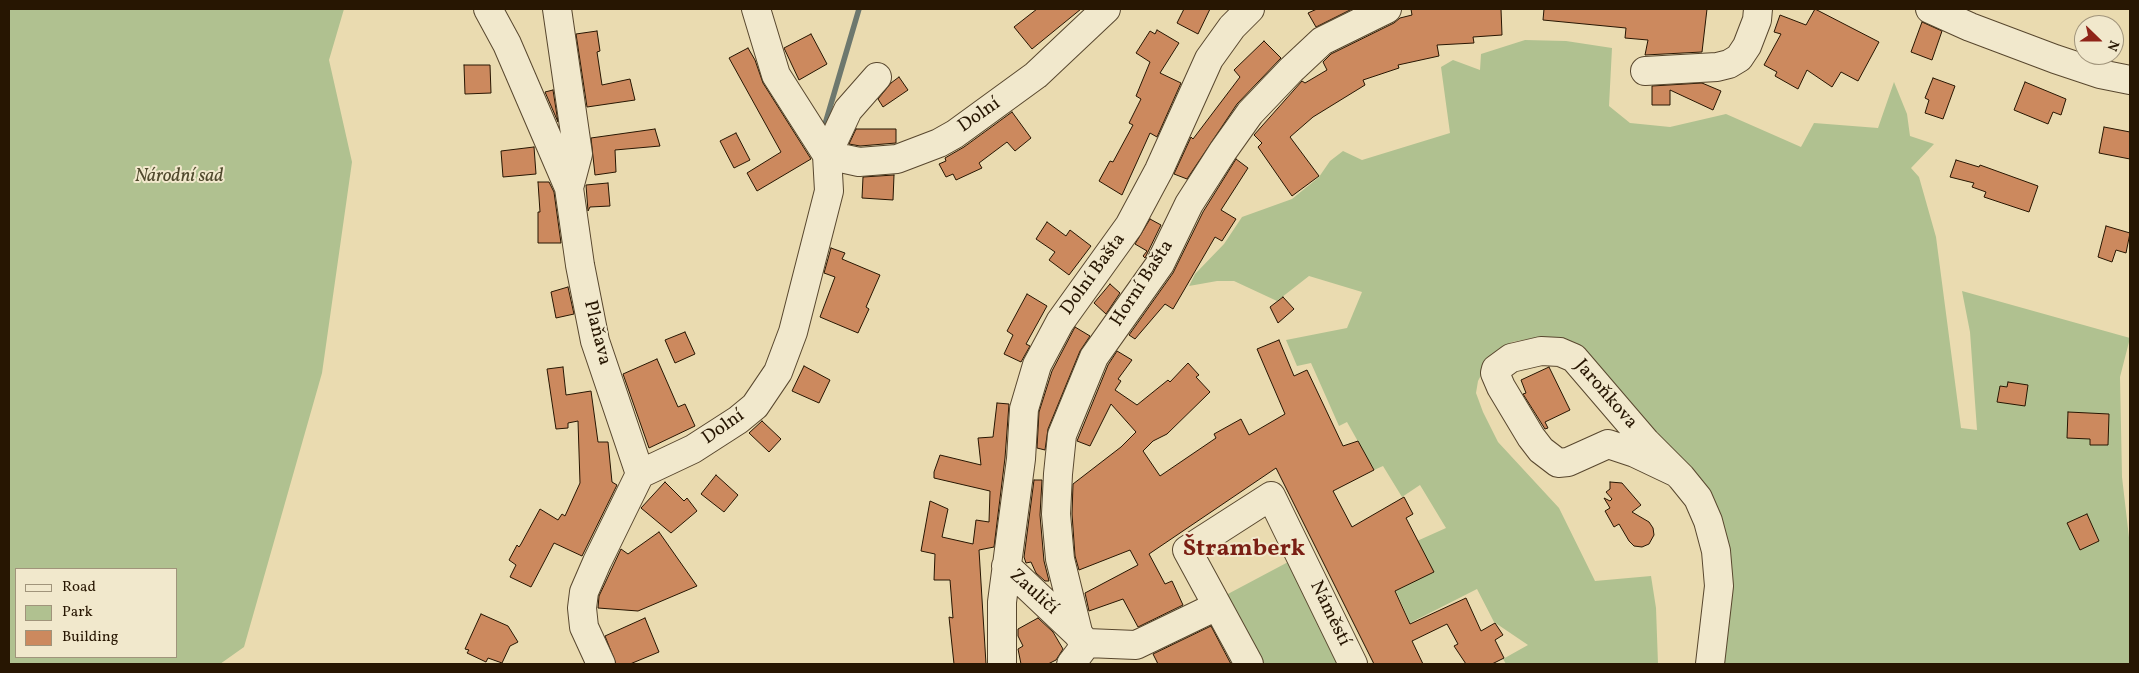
<!DOCTYPE html>
<meta charset="utf-8">
<style>
body{margin:0}
#map{position:relative;width:2139px;height:673px;overflow:hidden;background:#eadbb0;font-family:Vollkorn,serif}
canvas{display:block}
.frame{position:absolute;inset:0;border:10px solid #271602;pointer-events:none}
.legend{position:absolute;left:15px;top:568px;width:162px;height:90px;box-sizing:border-box;background:#f1e8cc;border:1px solid #a0947b;margin:0;padding:6px 9px;list-style:none;font-size:15px;color:#271602}
.legend li{display:flex;align-items:center;gap:10px;height:25px}
.legend b{width:25px;border:1px solid #a0947b}
.north{position:absolute;left:2074px;top:15px;width:50px;height:50px;box-sizing:border-box;background:#f1e8cc;border:1px solid #a0947b;border-radius:50%;rotate:112deg;font-size:14px;font-weight:700;line-height:20px;text-align:center;color:#271602}
.north::after{content:'';display:block;margin:auto;width:18px;height:22px;background:#8f2418;clip-path:polygon(50% 0,100% 100%,50% 72%,0 100%)}
</style>
<div id="map">
<canvas width="2139" height="673"></canvas>
<div class="frame"></div>
<ul class="legend">
<li><b style="height:6px;background:#f1e8cc"></b>Road</li>
<li><b style="height:14px;background:#b0c190"></b>Park</li>
<li><b style="height:14px;background:#cc895e"></b>Building</li>
</ul>
<div class="north">N</div>
</div>
<script>
const ctx = document.querySelector('canvas').getContext('2d');
ctx.lineJoin = 'round';
function fillPath(path, color) { ctx.fillStyle = color; ctx.fill(path, 'evenodd'); }
const shape = rows => new Path2D(rows.map(r => 'M' + r).join(''));
function trace(path, color, width, dash) { ctx.strokeStyle = color; ctx.lineWidth = width; ctx.lineCap = dash ? 'butt' : 'round'; ctx.setLineDash(dash || []); ctx.stroke(path); }
function drawText(font, color, halo, rows, align = 'center') {
  ctx.font = font + ' Vollkorn,serif'; ctx.lineWidth = 4; ctx.setLineDash([]); ctx.textBaseline = 'middle'; ctx.strokeStyle = halo; ctx.fillStyle = color; for (const [text, x, y, turn = 0] of rows) {
    ctx.save(); ctx.translate(x, y); ctx.rotate((+turn || 0) * Math.PI / 180); ctx.textAlign = isNaN(turn) ? turn : align; if (halo) ctx.strokeText(text, 0, 0); ctx.fillText(text, 0, 0); ctx.restore();
  }
}
const green = shape([
 [9,9,344,9,329,60,352,162,322,373,244,647,220,664,9,664],
 [176,569,176,657,16,657,16,569],
 [1525,40,1566,41,1612,48,1609,106,1630,123,1670,127,1726,114,1801,147,1814,123,1878,128,1894,82,1907,114,1910,136,1934,144,1911,168,1919,177,1936,237,1961,428,1977,430,1970,332,1962,291,2130,338,2120,377,2122,477,2130,546,2130,664,1715,664,1724,549,1617,386,1574,342,1539,337,1512,342,1492,354,1478,381,1476,393,1483,412,1498,442,1559,508,1595,581,1651,576,1656,608,1658,664,1506,664,1503,659,1528,645,1494,622,1477,589,1410,623,1396,591,1417,541,1446,528,1420,485,1402,497,1383,466,1374,470,1347,422,1339,426,1311,363,1297,366,1286,340,1347,328,1362,292,1309,276,1277,301,1234,281,1217,281,1189,286,1195,274,1224,244,1242,217,1292,199,1319,177,1330,161,1343,151,1362,160,1450,133,1441,67,1453,60,1480,70,1481,54],
 [1290,561,1341,664,1263,664,1226,595]
]);
const stream = shape([
 [823,131,859,9]
]);
const building = shape([
 [1037,9,1081,9,1032,49,1014,27,1037,9],
 [1184,9,1210,9,1198,34,1177,23,1184,9],
 [1317,9,1352,9,1316,27,1308,13,1317,9],
 [1411,9,1501,9,1502,35,1473,37,1474,43,1437,45,1439,56,1398,65,1399,68,1363,80,1365,85,1313,117,1290,137,1319,176,1292,196,1258,147,1262,143,1254,135,1302,81,1305,83,1327,70,1323,62,1331,54,1394,23,1400,18,1412,15,1411,9],
 [1544,9,1707,9,1702,52,1645,55,1648,40,1625,38,1626,28,1543,20,1544,9],
 [1815,9,1879,42,1858,81,1841,72,1832,87,1807,70,1798,89,1775,76,1777,72,1764,65,1781,34,1774,32,1780,15,1806,25,1815,9],
 [1922,22,1942,31,1932,60,1911,52,1922,22],
 [1157,30,1179,43,1160,73,1181,83,1157,137,1150,133,1122,195,1099,181,1110,161,1113,162,1133,125,1129,123,1141,99,1136,96,1150,62,1136,53,1150,31,1155,34,1157,30],
 [597,31,600,51,597,52,602,85,630,79,635,100,587,107,576,34,597,31],
 [811,34,827,64,799,80,784,48,811,34],
 [1264,41,1281,58,1237,104,1187,179,1174,174,1191,137,1193,139,1240,77,1234,70,1264,41],
 [748,48,755,60,763,83,811,159,757,191,747,173,781,152,729,58,748,48],
 [464,65,490,65,491,93,465,94,464,65],
 [899,77,908,90,883,107,878,99,891,83,899,77],
 [1933,78,1955,86,1943,119,1925,113,1929,100,1925,98,1933,78],
 [2025,82,2066,99,2061,115,2053,112,2048,124,2014,110,2025,82],
 [1702,83,1721,91,1713,110,1670,90,1670,105,1652,105,1652,86,1702,83],
 [553,90,558,122,545,92,553,90],
 [1012,112,1031,138,1015,151,1007,142,979,163,982,168,956,180,953,174,946,177,939,164,946,161,945,158,964,147,1012,112],
 [2104,127,2130,132,2130,159,2099,153,2104,127],
 [655,129,660,146,615,150,616,172,595,175,591,138,655,129],
 [856,129,896,129,896,143,860,146,849,144,856,129],
 [736,133,750,160,734,168,720,141,736,133],
 [534,147,536,174,503,177,501,151,534,147],
 [1236,159,1248,168,1221,210,1236,219,1222,241,1215,237,1173,309,1165,304,1135,339,1129,335,1173,273,1203,212,1236,159],
 [1956,160,1979,167,1980,165,2038,186,2029,212,1984,197,1986,192,1972,187,1974,183,1950,177,1956,160],
 [894,175,893,200,862,198,863,177,894,175],
 [538,182,549,182,554,192,561,243,538,243,538,212,540,212,538,182],
 [608,183,610,206,590,207,588,211,586,185,608,183],
 [1150,219,1161,225,1145,258,1143,256,1147,251,1135,244,1150,219],
 [1047,222,1066,236,1070,230,1091,246,1069,275,1049,260,1055,252,1036,239,1047,222],
 [2106,226,2130,233,2126,253,2116,250,2112,262,2098,257,2106,226],
 [831,248,845,253,842,259,880,275,866,307,869,309,858,333,820,317,835,277,824,273,831,248],
 [1110,284,1120,293,1106,314,1094,303,1110,284],
 [568,287,574,314,556,318,551,292,568,287],
 [1027,294,1047,306,1026,344,1030,346,1021,362,1004,354,1013,335,1007,331,1027,294],
 [1283,297,1294,309,1278,323,1270,307,1283,297],
 [1075,327,1090,336,1080,351,1048,429,1045,450,1037,448,1039,412,1052,371,1075,327],
 [685,332,695,354,675,363,665,340,685,332],
 [1279,340,1294,376,1307,370,1343,446,1358,441,1374,470,1333,491,1352,527,1404,497,1413,514,1406,518,1434,572,1395,591,1410,624,1466,598,1481,631,1495,623,1503,635,1495,640,1504,658,1492,664,1466,664,1454,646,1458,644,1447,624,1412,641,1423,664,1374,664,1276,468,1149,554,1165,584,1172,581,1183,605,1138,627,1123,599,1089,611,1085,593,1138,565,1130,550,1079,570,1075,556,1072,514,1073,484,1121,447,1136,432,1111,404,1090,446,1077,441,1108,365,1117,351,1132,360,1118,379,1121,381,1115,390,1137,405,1168,380,1170,382,1188,363,1199,375,1196,377,1210,392,1167,434,1153,441,1143,451,1160,476,1216,438,1214,434,1241,419,1249,435,1285,414,1257,349,1279,340],
 [657,359,678,407,685,404,695,426,649,448,623,374,657,359],
 [804,366,830,380,819,403,792,391,804,366],
 [563,367,566,395,591,391,598,442,608,442,612,482,617,485,582,556,554,543,531,587,510,577,516,565,509,560,517,545,519,547,521,544,540,509,558,520,562,514,565,516,580,483,578,421,568,423,568,428,556,429,547,369,563,367],
 [1549,367,1570,410,1545,422,1548,428,1545,429,1523,394,1526,393,1521,380,1549,367],
 [2008,382,2028,385,2025,406,1997,402,2000,386,2007,387,2008,382],
 [997,403,1009,404,1005,458,994,547,979,550,986,664,954,664,949,617,953,618,950,580,934,580,935,554,921,551,930,501,948,509,942,537,973,544,976,520,989,522,990,491,934,478,934,472,940,455,981,465,978,438,993,437,997,403],
 [2068,412,2109,414,2108,445,2090,445,2090,439,2067,438,2068,412],
 [762,421,781,439,769,452,749,433,762,421],
 [716,475,738,495,724,512,701,494,716,475],
 [1034,480,1042,480,1040,515,1044,561,1049,581,1045,581,1036,573,1031,562,1026,563,1024,557,1034,480],
 [665,482,684,501,687,498,697,511,671,533,641,508,665,482],
 [1610,482,1622,483,1641,505,1632,512,1649,522,1653,528,1654,535,1649,544,1642,547,1634,546,1629,541,1619,524,1614,527,1605,511,1610,508,1604,498,1610,501,1612,499,1606,492,1610,489,1610,482],
 [2087,514,2099,541,2080,550,2067,523,2087,514],
 [659,532,697,586,638,611,598,608,599,596,621,549,628,554,659,532],
 [481,614,508,626,518,642,510,646,502,663,488,658,486,662,467,653,469,650,465,649,481,614],
 [645,618,659,652,630,664,616,664,605,636,645,618],
 [1038,618,1053,632,1063,649,1056,660,1048,664,1021,664,1018,649,1023,646,1018,636,1018,629,1038,618],
 [1211,626,1231,664,1158,664,1153,654,1211,626]
]);
const minor = shape([
 [488,9,507,44,569,188,580,265,595,341,640,474],
 [557,9,578,154,569,188],
 [756,9,776,75,827,155,859,162,897,159,939,143,955,134,1036,75,1106,9],
 [1930,9,1970,27,2055,59,2100,74,2130,80],
 [1645,71,1717,67,1729,64,1739,58,1747,46,1757,20,1758,9],
 [1675,472,1635,453,1608,444,1568,462,1558,463,1541,450,1531,437,1501,387,1495,373,1496,369,1511,358,1541,351,1560,352,1574,358,1646,442,1681,477,1698,498,1708,521,1716,551,1719,586,1710,664],
 [1006,566,1081,637],
 [1079,636,1060,559,1056,514,1058,474,1062,435,1094,357,1160,264,1189,204,1223,151,1250,113,1291,70,1322,41,1387,9],
 [1087,643,1136,645,1217,606],
 [601,664,584,627,582,608,584,592,597,562,640,474,693,449,738,420,755,406,778,372,793,332,829,191,827,155,848,110,877,77],
 [1002,664,1002,602,1021,459,1024,409,1037,365,1060,322,1129,226,1159,170,1209,59,1232,27,1250,9],
 [1071,664,1087,643],
 [1249,664,1187,550,1271,496,1353,664]
]);
const streetNames = [
 ["Dolní",980,116,-35],
 ["Dolní Bašta",1094,275,-54],
 ["Horní Bašta",1143,284,-57],
 ["Plaňava",596,333,76],
 ["Jaroňkova",1605,395,49],
 ["Dolní",724,428,-35],
 ["Zauličí",1033,593,42],
 ["Náměstí",1329,614,64]
];
const parkNames = [
 ["Národní sad",179,178]
];
const districtNames = [
 ["Štramberk",1244,551]
];
fillPath(green, '#b0c190');
trace(stream, '#6d786e', 5.5);
fillPath(building, '#cc895e');
trace(building, '#271602', 1);
trace(minor, '#58472e', 30);
trace(minor, '#f1e8cc', 28);
drawText('19px', '#271602', '#f1e8cc', streetNames);
drawText('italic 19px', '#50492d', '#f1e8cc', parkNames);
drawText('bold 24px', '#7a1f14', '#f1e8cc', districtNames);
</script>
